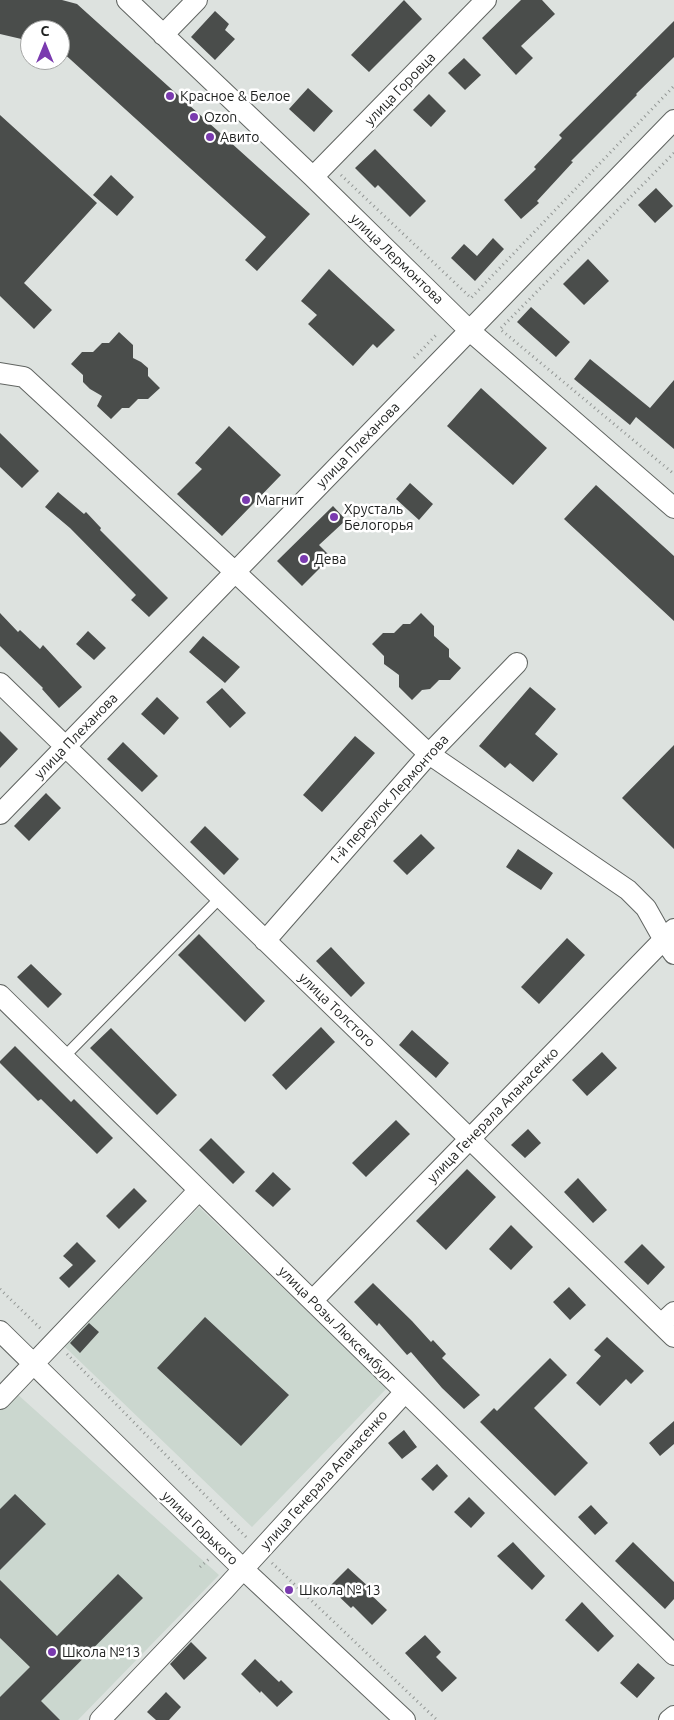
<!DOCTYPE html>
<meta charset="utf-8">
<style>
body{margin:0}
#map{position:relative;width:674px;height:1720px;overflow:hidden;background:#dde2df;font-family:Ubuntu,sans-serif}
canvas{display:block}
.north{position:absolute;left:20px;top:20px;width:50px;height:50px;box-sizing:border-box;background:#fff;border:1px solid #a5a6a5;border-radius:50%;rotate:0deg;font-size:14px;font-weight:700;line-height:20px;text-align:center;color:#1e201f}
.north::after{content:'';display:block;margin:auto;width:18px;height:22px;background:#7a3aaf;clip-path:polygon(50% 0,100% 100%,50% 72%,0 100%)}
</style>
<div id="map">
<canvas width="674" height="1720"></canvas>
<div class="north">С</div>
</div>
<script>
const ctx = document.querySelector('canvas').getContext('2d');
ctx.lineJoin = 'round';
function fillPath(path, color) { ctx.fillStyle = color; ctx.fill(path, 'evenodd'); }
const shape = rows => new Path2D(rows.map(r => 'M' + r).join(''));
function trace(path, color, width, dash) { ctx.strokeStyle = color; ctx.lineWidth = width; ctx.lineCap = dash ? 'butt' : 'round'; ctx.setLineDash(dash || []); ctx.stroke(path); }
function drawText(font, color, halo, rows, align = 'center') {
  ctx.font = font + ' Ubuntu,sans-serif'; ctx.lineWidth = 5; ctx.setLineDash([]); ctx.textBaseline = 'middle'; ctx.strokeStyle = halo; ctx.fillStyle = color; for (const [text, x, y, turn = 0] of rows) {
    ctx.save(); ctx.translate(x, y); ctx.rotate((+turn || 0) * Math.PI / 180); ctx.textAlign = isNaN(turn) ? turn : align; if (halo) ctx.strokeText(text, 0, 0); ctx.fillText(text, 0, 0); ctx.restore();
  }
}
const built = shape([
 [199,1207,387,1388,252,1527,64,1346],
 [16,1393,219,1575,78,1720,0,1720,0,1408]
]);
const building = shape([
 [0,0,62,0,77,4,310,214,257,271,245,260,266,237,60,50,60,30,30,30,30,41,0,34],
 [404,0,422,19,369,72,351,55],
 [521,0,542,0,555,14,521,46,533,58,516,75,482,38],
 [215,11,229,24,225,30,235,39,215,60,191,37],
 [674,21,674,57,636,94,637,95,571,161,573,162,537,201,539,203,521,219,504,200,536,169,534,167,562,138,559,135],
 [464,58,481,75,465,90,448,73],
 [308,88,333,111,314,132,289,109],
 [429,94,446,111,431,127,413,110],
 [0,115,97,203,24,283,52,310,34,329,0,296],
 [375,149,426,201,410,217,378,185,375,188,355,168],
 [111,175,134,197,117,216,93,195],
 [656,188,673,206,655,223,638,205],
 [493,238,504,249,475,281,451,258,464,244,477,256],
 [588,259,609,281,584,305,563,284],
 [329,269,395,330,377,348,373,344,353,366,308,324,317,315,301,301],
 [531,307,570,342,556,357,517,322],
 [119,332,133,345,133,358,141,362,148,368,148,376,160,388,148,399,138,399,129,408,122,408,111,419,97,406,102,396,90,389,83,382,83,375,71,364,82,352,93,352,102,343,109,343],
 [590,359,650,408,674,380,674,449,636,417,630,425,574,379],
 [481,388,547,448,513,485,447,426],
 [229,426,281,475,222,536,177,494,202,469,195,463],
 [0,433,39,471,22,488,0,467],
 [410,483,433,504,419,520,396,499],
 [596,485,674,556,674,621,564,519],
 [58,492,84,514,86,512,101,528,100,530,168,598,149,617,131,600,136,595,70,528,45,507],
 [333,506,346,520,319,545,331,557,302,586,277,561],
 [0,613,18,632,20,630,40,649,43,645,82,687,59,708,42,689,43,688,0,646],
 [421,613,434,626,434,636,449,649,449,657,461,668,450,680,439,680,430,689,422,690,412,700,399,687,399,675,384,664,384,656,372,644,383,633,394,633,403,624,410,624],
 [88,631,106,648,94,660,76,644],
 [203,636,240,667,225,683,189,652],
 [530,687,556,709,535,734,558,754,533,782,510,763,505,768,479,746],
 [222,688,246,713,230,728,206,702],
 [157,697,179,718,164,735,141,714],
 [0,731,18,749,0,768],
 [355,736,375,753,322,812,303,795],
 [123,742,158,776,142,792,107,759],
 [674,745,674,849,622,798],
 [46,793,61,808,29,841,14,826],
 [205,826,239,859,224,875,190,842],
 [421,834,435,848,407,875,393,861],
 [518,849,553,873,541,890,506,867],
 [199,934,265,1001,245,1022,178,955],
 [567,938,585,955,539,1004,521,987],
 [331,947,365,983,351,997,316,961],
 [31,964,62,994,48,1008,17,977],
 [321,1027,335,1042,286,1090,272,1075],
 [111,1028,177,1095,157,1115,90,1048],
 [412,1030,449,1063,436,1078,399,1045],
 [15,1046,71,1102,74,1099,113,1138,97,1154,41,1099,38,1101,0,1063,0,1061],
 [602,1052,617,1068,587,1096,572,1080],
 [396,1120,410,1134,366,1177,352,1163],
 [528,1129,541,1143,525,1158,511,1145],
 [211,1138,245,1172,233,1184,199,1150],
 [467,1169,496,1197,446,1250,416,1221],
 [273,1172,291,1189,273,1207,255,1191],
 [578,1178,607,1210,593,1223,564,1192],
 [134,1188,147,1201,119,1229,106,1216],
 [511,1225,533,1247,511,1270,489,1249],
 [77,1242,96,1261,69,1288,59,1278,73,1265,63,1256],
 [642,1244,665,1267,648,1285,624,1262],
 [373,1283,412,1321,431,1342,433,1340,446,1354,442,1358,480,1395,464,1409,442,1388,411,1352,407,1355,379,1323,377,1326,354,1302],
 [569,1287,586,1305,570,1320,553,1302],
 [205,1317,289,1395,241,1446,157,1368],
 [89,1323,99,1332,80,1353,70,1343],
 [607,1337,644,1371,631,1384,626,1379,600,1406,576,1383,601,1356,594,1350],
 [550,1358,567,1375,534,1408,588,1463,555,1496,480,1422,494,1408,497,1411],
 [674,1421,674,1444,660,1456,649,1443],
 [404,1430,417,1447,402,1459,388,1443],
 [437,1464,448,1476,433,1491,421,1479],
 [15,1494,46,1524,0,1570,0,1509],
 [469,1497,485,1513,471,1528,454,1512],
 [591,1505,608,1523,595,1535,578,1517],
 [513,1542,545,1576,532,1590,497,1556],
 [633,1542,674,1582,674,1599,665,1609,615,1561],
 [348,1568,370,1588,367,1591,387,1610,372,1625,353,1606,351,1608,329,1587],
 [118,1574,143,1598,41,1701,60,1720,0,1720,0,1697,30,1667,0,1638,0,1580,57,1636],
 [582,1602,614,1636,598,1652,565,1620],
 [425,1635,441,1652,436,1657,457,1678,442,1692,405,1653],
 [191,1642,207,1658,184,1680,170,1664],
 [255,1659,279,1682,281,1680,293,1692,277,1707,261,1691,260,1693,241,1674],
 [638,1663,655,1678,637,1698,620,1683],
 [166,1692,181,1707,169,1720,156,1720,147,1712]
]);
const path = shape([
 [674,153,500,329,674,474],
 [341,175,471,298,674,86],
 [414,358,438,333],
 [0,1289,41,1329],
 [67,1354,248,1539],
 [272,1563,437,1720],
 [200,1567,209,1559]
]);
const service = shape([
 [64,1057,220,898]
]);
const minor = shape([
 [127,0,313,177,470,331,674,508],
 [163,35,197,0],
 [313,177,486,0],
 [0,373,24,377,235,572,429,754,628,890,646,908,664,940,674,954],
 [0,683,674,1337],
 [0,814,674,120],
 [265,941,429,754,517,663],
 [0,995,674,1655],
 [313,1300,674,929],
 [661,1324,674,1312],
 [0,1331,243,1569,405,1720],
 [0,1399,199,1190],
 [100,1720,224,1590,405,1392],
 [669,1720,674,1716]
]);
const markers = [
 [170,96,5,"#7a3aaf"],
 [194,117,5,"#7a3aaf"],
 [210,137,5,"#7a3aaf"],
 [246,500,5,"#7a3aaf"],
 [334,517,5,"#7a3aaf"],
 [304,559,5,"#7a3aaf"],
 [289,1590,5,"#7a3aaf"],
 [52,1652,5,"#7a3aaf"]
];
const streetNames = [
 ["улица Горовца",400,89,-46],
 ["улица Лермонтова",397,259,44],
 ["улица Плеханова",358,445,-46],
 ["улица Плеханова",76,736,-46],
 ["1-й переулок Лермонтова",389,800,-48],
 ["улица Толстого",337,1010,44],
 ["улица Генерала Апанасенко",493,1115,-46],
 ["улица Розы Люксембург",337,1325,45],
 ["улица Генерала Апанасенко",324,1480,-48],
 ["улица Горького",200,1528,44]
];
const poiNames = [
 ["Красное & Белое",180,96],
 ["Ozon",204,117],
 ["Авито",220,137],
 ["Магнит",256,500],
 ["Хрусталь",344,509],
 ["Белогорья",344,525],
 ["Дева",314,559],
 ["Школа № 13",299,1590],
 ["Школа №13",62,1652]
];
fillPath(built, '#cbd7cf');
fillPath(building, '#4a4d4b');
trace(service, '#606461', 12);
trace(minor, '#606461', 22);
trace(path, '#929694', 3, [1, 4]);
trace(service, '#fff', 10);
trace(minor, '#fff', 20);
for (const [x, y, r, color] of markers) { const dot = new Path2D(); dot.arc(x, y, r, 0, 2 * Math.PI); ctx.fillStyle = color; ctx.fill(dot); trace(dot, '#fff', 2); }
drawText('14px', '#1e201f', '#fff', streetNames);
drawText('14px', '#1e201f', '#fff', poiNames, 'left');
</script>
